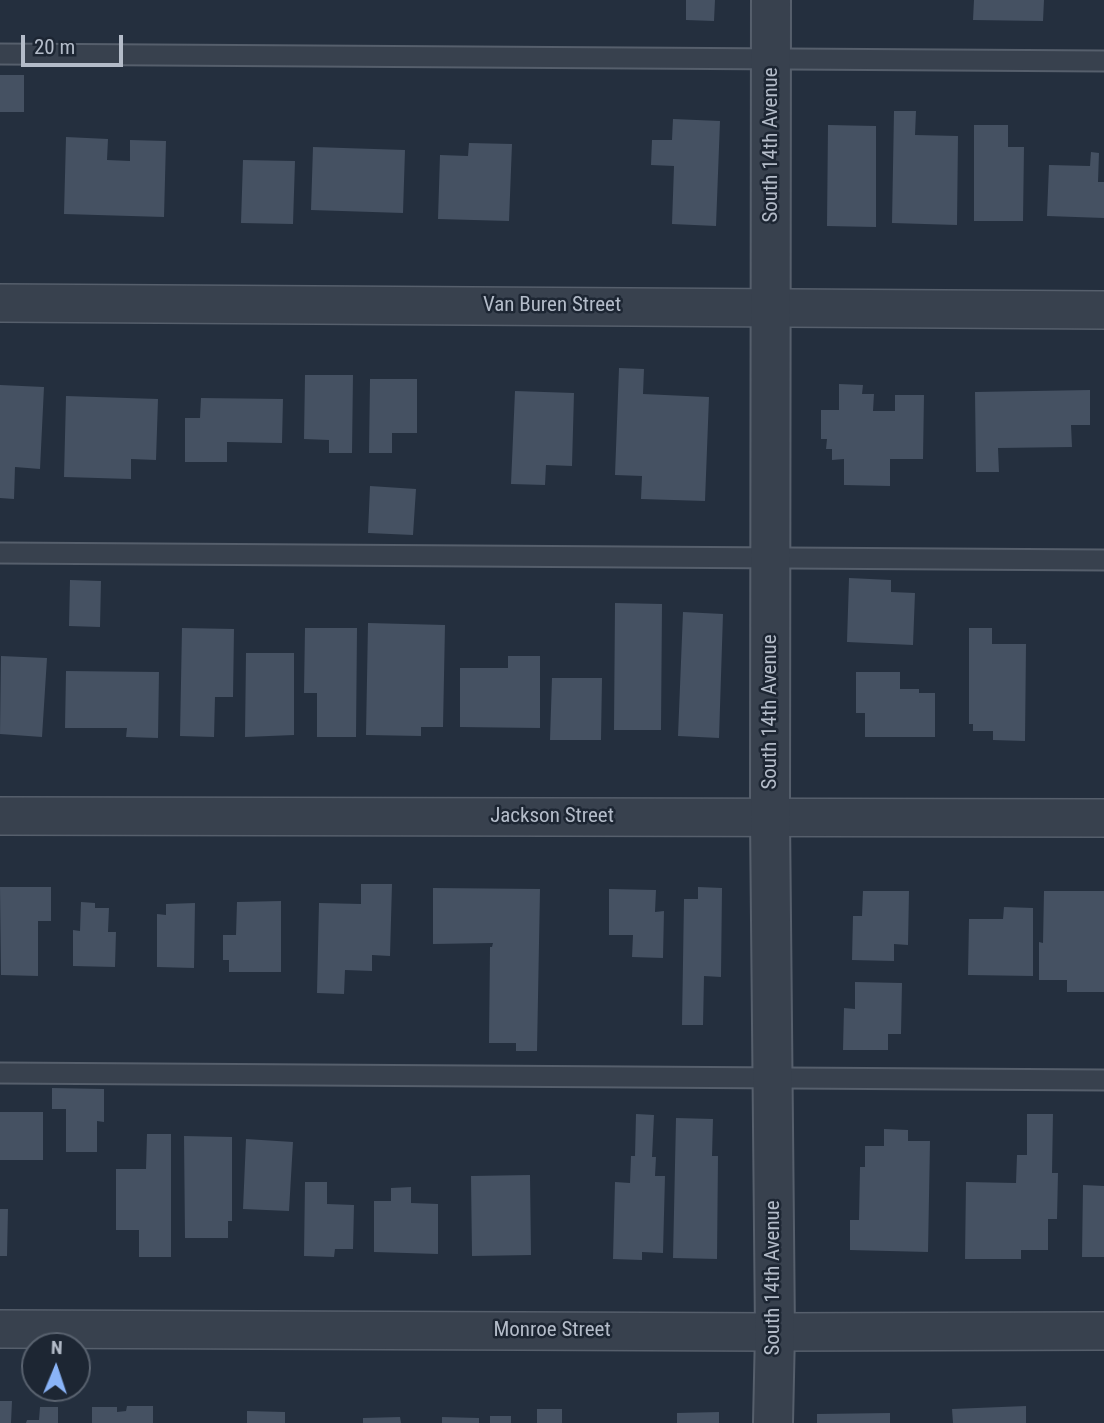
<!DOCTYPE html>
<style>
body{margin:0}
#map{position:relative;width:1104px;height:1423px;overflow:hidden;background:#242f3e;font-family:"Roboto Condensed",sans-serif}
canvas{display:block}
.north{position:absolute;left:21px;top:1332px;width:70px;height:70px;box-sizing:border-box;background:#1d2633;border:2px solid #59626f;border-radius:50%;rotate:2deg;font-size:19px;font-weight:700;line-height:28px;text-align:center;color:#b4bcc9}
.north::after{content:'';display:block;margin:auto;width:24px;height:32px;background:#8ab4f8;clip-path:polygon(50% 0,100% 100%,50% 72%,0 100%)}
.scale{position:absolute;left:21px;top:35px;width:102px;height:32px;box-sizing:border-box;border:4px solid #b4bcc9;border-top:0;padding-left:9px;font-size:21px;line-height:24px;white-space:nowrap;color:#b4bcc9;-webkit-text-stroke:5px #1d2633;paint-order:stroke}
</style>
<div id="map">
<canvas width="1104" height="1423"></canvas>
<div class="north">N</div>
<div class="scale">20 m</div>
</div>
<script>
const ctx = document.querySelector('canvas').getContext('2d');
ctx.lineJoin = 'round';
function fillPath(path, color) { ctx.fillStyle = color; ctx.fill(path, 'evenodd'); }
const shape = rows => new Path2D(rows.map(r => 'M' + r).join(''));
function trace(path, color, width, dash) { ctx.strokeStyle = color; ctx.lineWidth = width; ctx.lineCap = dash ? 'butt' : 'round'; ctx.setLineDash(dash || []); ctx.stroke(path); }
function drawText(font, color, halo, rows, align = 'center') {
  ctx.font = font + ' "Roboto Condensed",sans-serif'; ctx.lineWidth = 5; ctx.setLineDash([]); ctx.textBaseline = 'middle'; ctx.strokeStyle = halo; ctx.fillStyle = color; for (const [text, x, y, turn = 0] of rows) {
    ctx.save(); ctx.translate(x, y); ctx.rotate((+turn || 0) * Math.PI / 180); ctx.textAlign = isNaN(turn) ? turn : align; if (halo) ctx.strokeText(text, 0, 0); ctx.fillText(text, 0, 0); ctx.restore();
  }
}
const building = shape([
 [686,0,715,0,714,21,686,20],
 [974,0,1044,0,1043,21,973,20],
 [0,75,24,75,24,112,0,112],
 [894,111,916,111,915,135,958,136,957,225,892,223],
 [673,119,720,121,716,226,672,224,674,166,651,165,652,140,672,140],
 [828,125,876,126,876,227,827,226],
 [974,125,1008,125,1008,147,1024,147,1023,221,974,221],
 [66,137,108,139,107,160,130,161,130,140,166,141,164,217,64,214],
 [469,143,512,144,509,221,438,219,440,155,468,156],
 [313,147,405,150,403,213,311,210],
 [1091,152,1099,153,1098,182,1104,182,1104,218,1047,216,1049,165,1090,166],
 [243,160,295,161,293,224,241,223],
 [619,368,644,369,643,394,709,397,705,501,641,499,642,476,615,475],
 [305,375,353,375,352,453,329,453,329,440,304,439],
 [370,379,417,379,417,433,392,433,392,453,369,453],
 [839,384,863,385,862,394,874,394,873,411,895,411,895,395,924,395,923,459,890,459,890,486,844,485,844,459,832,460,832,449,826,449,827,439,821,439,821,410,839,410],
 [0,385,44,387,40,469,15,467,14,499,0,498],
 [1090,390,1090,425,1071,425,1072,447,998,448,999,472,976,472,975,392],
 [515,391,574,393,572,466,546,465,545,485,511,484],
 [66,396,158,399,156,460,131,459,131,479,64,477],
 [201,398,283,399,282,443,227,442,227,462,185,462,185,418,200,418],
 [370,486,416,489,413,535,368,533],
 [849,578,891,580,891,592,915,593,913,645,847,642],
 [70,580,101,581,100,627,69,626],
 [615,603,662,604,661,730,614,730],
 [683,612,723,614,719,738,678,736],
 [368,623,445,625,443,727,421,727,421,736,366,735],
 [182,628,234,629,233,697,215,697,214,737,180,736],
 [305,628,357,628,356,737,317,737,317,693,304,693],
 [969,628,992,628,992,644,1026,644,1025,741,993,740,993,731,973,731,973,724,969,724],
 [246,653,294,653,294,735,245,737],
 [1,656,47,658,42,737,0,734],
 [508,656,540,656,540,728,460,727,460,668,508,668],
 [66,671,159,672,158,738,126,737,127,728,65,728],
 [856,672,900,672,900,689,919,689,919,693,935,693,935,737,865,737,865,713,856,713],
 [552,678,602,678,601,740,550,740],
 [361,884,392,884,390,956,372,955,372,971,345,970,344,994,317,993,319,903,361,904],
 [0,887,51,887,51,921,38,921,38,976,1,975],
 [698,887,722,888,721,977,704,976,703,1025,682,1025,684,899,698,899],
 [433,888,540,889,537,1051,516,1051,516,1043,489,1043,490,947,492,947,493,943,433,944],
 [609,889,656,890,655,912,664,911,663,958,632,957,633,935,609,935],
 [863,891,909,891,908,945,894,944,894,961,852,960,853,916,862,916],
 [1044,891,1104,891,1104,992,1067,992,1067,980,1039,980,1039,942,1043,943],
 [281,901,281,972,229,972,229,960,223,960,223,935,236,935,237,902],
 [81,902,95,903,95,908,109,908,108,932,116,932,115,967,73,966,73,930,80,931],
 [195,903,194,968,157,967,157,914,166,915,166,904],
 [1004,907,1033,908,1033,976,968,975,969,919,1003,919],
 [855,982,902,983,901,1034,888,1034,888,1050,843,1050,844,1008,855,1009],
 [52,1088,104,1089,104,1122,97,1121,97,1152,66,1152,66,1109,52,1109],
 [0,1112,43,1112,43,1160,0,1160],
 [636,1114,654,1115,652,1157,656,1157,655,1176,665,1176,663,1253,642,1252,642,1260,613,1259,615,1182,630,1183,631,1156,635,1156],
 [1027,1114,1053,1114,1052,1173,1058,1173,1057,1219,1048,1219,1048,1250,1021,1250,1021,1259,965,1259,966,1182,1016,1183,1017,1155,1027,1155],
 [676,1118,713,1119,712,1156,718,1156,717,1259,673,1258],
 [884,1129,908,1130,908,1141,930,1141,928,1252,850,1250,850,1220,859,1220,860,1167,865,1167,865,1146,884,1146],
 [147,1134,171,1134,171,1257,139,1257,139,1230,116,1230,116,1169,146,1169],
 [184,1136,232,1137,232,1221,228,1221,228,1238,185,1238],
 [246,1139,293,1142,289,1211,243,1209],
 [530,1175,531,1255,472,1256,471,1176],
 [305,1182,327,1182,327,1204,354,1205,353,1249,335,1249,334,1257,304,1256],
 [1083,1185,1104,1186,1104,1257,1082,1257],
 [411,1187,411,1203,438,1204,438,1254,374,1252,374,1201,391,1201,391,1188],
 [0,1209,8,1209,7,1256,0,1256],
 [0,1401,12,1401,11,1423,0,1423],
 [127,1406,153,1406,153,1423,92,1423,92,1407,117,1407,117,1412,126,1411],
 [1026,1406,1026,1423,953,1423,952,1409],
 [40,1407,58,1407,58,1423,26,1423,27,1420,39,1420],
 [537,1409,562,1409,562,1423,537,1423],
 [247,1411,285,1412,285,1423,247,1423],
 [719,1412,719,1423,677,1423,677,1413],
 [890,1413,890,1423,817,1423,817,1414],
 [490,1416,511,1416,511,1423,490,1423],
 [400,1417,401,1423,363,1423,363,1418],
 [442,1417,479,1418,479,1423,442,1423]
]);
const service = shape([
 [0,54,1104,61],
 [0,553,1104,560],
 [0,1073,1104,1080]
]);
const minor = shape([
 [0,303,1104,310],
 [0,816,1104,818],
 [0,1329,775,1332,1104,1331]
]);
const tertiary = shape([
 [771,0,770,818,775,1332,773,1423]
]);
const streetNames = [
 ["South 14th Avenue",772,145,-90],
 ["Van Buren Street",552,306],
 ["South 14th Avenue",771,712,-90],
 ["Jackson Street",552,817],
 ["South 14th Avenue",774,1278,-90],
 ["Monroe Street",552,1331]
];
fillPath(building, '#455162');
trace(service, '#565f6c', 23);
trace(minor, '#565f6c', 40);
trace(tertiary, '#565f6c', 42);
trace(service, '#38414e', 19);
trace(minor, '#38414e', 37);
trace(tertiary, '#38414e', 38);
drawText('21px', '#b4bcc9', '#1d2633', streetNames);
</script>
